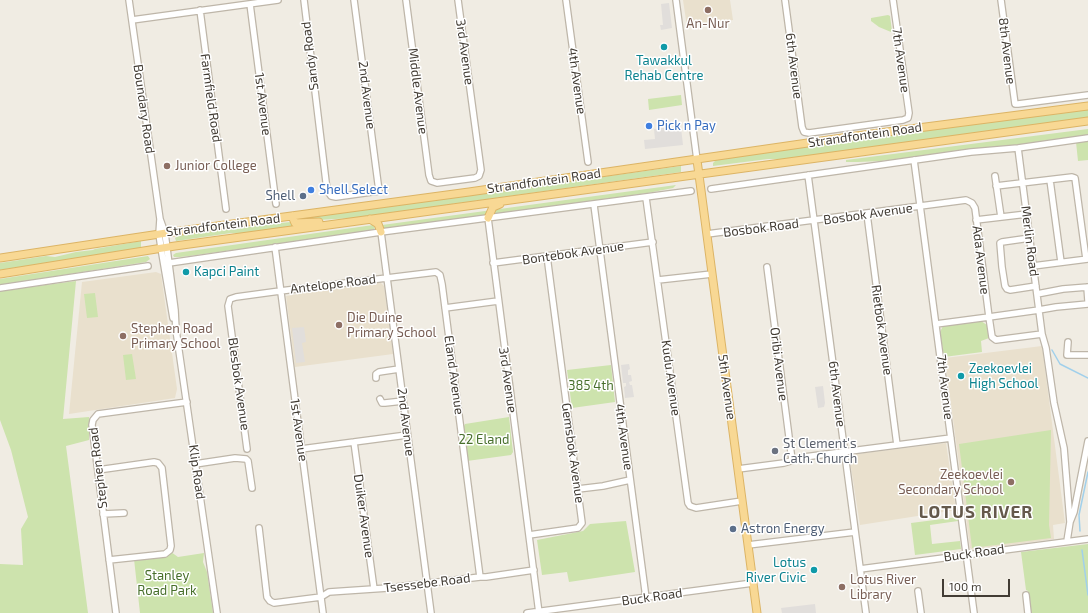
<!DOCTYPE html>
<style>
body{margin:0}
#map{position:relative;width:1088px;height:613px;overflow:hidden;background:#f0ece3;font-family:"Exo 2",sans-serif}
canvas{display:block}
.scale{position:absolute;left:942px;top:579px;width:68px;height:18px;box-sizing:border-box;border:2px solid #423c34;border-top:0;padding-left:5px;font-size:12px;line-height:14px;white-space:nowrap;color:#423c34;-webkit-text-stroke:3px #fff;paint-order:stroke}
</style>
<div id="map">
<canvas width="1088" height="613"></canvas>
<div class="scale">100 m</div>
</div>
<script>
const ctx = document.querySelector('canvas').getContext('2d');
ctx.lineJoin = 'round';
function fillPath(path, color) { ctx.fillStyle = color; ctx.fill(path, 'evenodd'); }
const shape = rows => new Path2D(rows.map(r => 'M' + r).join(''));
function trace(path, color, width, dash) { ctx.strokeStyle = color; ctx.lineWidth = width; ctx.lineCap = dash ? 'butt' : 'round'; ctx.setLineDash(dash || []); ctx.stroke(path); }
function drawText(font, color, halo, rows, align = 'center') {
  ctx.font = font + ' "Exo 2",sans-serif'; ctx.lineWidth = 3; ctx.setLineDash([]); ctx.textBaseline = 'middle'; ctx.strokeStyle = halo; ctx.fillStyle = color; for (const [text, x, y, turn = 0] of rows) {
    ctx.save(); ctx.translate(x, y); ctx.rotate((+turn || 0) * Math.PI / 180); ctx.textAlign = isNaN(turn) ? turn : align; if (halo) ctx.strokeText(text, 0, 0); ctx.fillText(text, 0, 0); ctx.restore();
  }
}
const education = shape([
 [683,0,730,0,733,20,687,27],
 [156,272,161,274,177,389,175,398,69,414,82,282],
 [380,282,384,286,393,354,295,367,286,296],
 [1042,346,1065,523,1053,525,1054,539,973,550,970,548,945,358],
 [946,443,956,510,860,525,849,455]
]);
const green = shape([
 [888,15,890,16,892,31,891,32,879,27,871,21,871,18],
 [681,95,682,105,649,110,648,99],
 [1088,109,1088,118,788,159,768,159,713,166,713,163,716,160,926,130],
 [1088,129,1088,135,1044,142,881,161,858,162,846,162,846,160],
 [1088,140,1088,160,1078,161,1076,142],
 [681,166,681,172,353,218,300,221,297,219],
 [676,185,673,188,648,193,384,229,382,225],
 [290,222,292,225,299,227,241,234,231,233,176,241,175,238,180,235],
 [373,225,375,228,372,231,189,256,180,257,174,257,173,255,176,253],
 [141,241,141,248,0,270,0,263,46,256,55,257,76,252,93,250,95,249],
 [148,256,150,259,146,262,0,285,0,279],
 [76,281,63,419,89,417,89,440,66,446,88,613,0,613,0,564,23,565,21,529,28,517,11,450,0,420,0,291],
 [95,293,98,317,87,318,84,294],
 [981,321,987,325,989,338,981,341,982,352,944,357,940,332,943,326],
 [132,354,136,379,126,380,123,355],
 [611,365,615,402,572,408,567,370],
 [509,417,513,452,511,455,467,461,463,428,465,424],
 [1051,430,1049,525,1051,538,972,548,959,444],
 [958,517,958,521,930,525,932,544,960,541,961,549,915,555,911,523],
 [626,521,635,572,569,582,567,572,542,575,537,540,583,531,590,524],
 [1088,544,1088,613,1031,613,1028,591,1026,590,1021,552],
 [171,552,178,557,204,553,203,562,207,572,213,613,140,613,134,559]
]);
const parking = shape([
 [669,3,672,28,661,30,660,25,663,25,661,4],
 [673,127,673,128,681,128,683,145,645,149,644,140,655,139,654,129],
 [304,327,306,342,302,343,305,362,296,363,292,328],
 [629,364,630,369,628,370,628,375,631,375,632,381,629,382,630,385,632,385,634,397,625,398,624,387,626,386,626,383,623,383,621,365],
 [823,386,825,403,824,407,818,408,815,387],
 [815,604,816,613,782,613,781,608]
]);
const stream = shape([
 [1052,350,1060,364,1088,378],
 [1080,531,1079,515,1088,472],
 [1082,550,1088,595]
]);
const minor = shape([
 [129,0,160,219,159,234,161,248,173,318],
 [304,0,327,190,331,196,336,197,379,191,354,0],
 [406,0,429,175,431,181,437,183,475,178,479,176,481,170,458,0],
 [566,0,588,162],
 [676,0,697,160],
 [785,0,802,127,804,132,809,133,903,120,908,118,909,113,893,0],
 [1001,0,1015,104,1018,104,1088,95],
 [250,4,276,204],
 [200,10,226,209],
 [132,20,278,0],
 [1018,148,1042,334,1046,348,1054,403,1064,448,1070,522,1067,541],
 [914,160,974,613],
 [808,175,866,613],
 [995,176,1001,217],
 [1050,180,1061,262],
 [996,186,1072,177,1075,178,1086,259],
 [711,189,971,152,1018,148,1088,138],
 [646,198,688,503,690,506,696,508,742,501],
 [594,205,646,598],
 [867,214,897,445],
 [488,218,539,613],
 [160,219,165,233,175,310,176,330,217,613],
 [976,220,1027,214],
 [381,232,431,613],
 [707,234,966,200,972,203,975,208,989,317,936,324],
 [1030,238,1002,242,1000,243,1002,267,1005,286,1007,289,1010,290,1036,286],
 [275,247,323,613],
 [169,263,381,232,691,191],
 [493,263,653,242],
 [1033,266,1088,259],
 [767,267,792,460],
 [658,280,712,274],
 [1087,287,1088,301],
 [0,288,148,266],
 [1037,294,1063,289,1088,287],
 [445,308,498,301],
 [1042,334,996,340,992,337,989,317,1039,310,1056,307,1088,304],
 [1068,342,1067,355,1088,355],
 [376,378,376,374,379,372,399,369],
 [380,399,382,403,385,403,403,401],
 [354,442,374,589],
 [247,449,228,306,230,299,236,297,280,291,436,272,440,275,442,284,480,577],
 [301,449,407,435],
 [195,464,235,458,246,459,248,461,252,488],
 [738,469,784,463,804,457,951,438],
 [98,470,154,462,158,463,162,468,171,546,170,550,165,554,109,560],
 [578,489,603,486,630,480],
 [103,514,124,513],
 [1070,522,1074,512,1088,441],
 [259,528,267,597,270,601,274,603,321,597,329,592,388,588,480,577,486,577,534,570],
 [529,535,578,528,582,523,547,256],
 [748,545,855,532],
 [860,569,1088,539],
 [918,591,921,613],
 [1026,595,1028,613],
 [116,613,92,425,93,420,98,414,187,402],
 [527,613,753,583]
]);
const major = shape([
 [697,160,757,613],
 [292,216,295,223,319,222],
 [488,218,493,207,500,204],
 [370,219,378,224,381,232],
 [0,258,173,232,469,192,856,136,1088,106],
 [0,274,175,246,1088,121]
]);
const markers = [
 [708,10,4,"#8d6e63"],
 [664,47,4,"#0f9aa8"],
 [649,126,4,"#3f7fe0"],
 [167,166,4,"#8d6e63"],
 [311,190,4,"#3f7fe0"],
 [303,196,4,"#5c6f8a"],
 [186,272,4,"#0f9aa8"],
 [339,325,4,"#8d6e63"],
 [123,336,4,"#8d6e63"],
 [961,376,4,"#0f9aa8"],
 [775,451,4,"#6b7280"],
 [1011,482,4,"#8d6e63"],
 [733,529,4,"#5c6f8a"],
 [814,570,4,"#0f9aa8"],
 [842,587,4,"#8d6e63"]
];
const educationNames = [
 ["An-Nur",708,24,"center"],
 ["Junior College",175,166],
 ["Die Duine",347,318],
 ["Primary School",347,333],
 ["Stephen Road",131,329],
 ["Primary School",131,344],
 ["Zeekoevlei",1003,475,"right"],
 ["Secondary School",1003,490,"right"],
 ["Lotus River",850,580],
 ["Library",850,595]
];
const streetNames = [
 ["8th Avenue",1007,51,83],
 ["3rd Avenue",465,52,82],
 ["Sandy Road",310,56,-97],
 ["7th Avenue",901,60,82],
 ["6th Avenue",794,66,83],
 ["4th Avenue",577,81,82],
 ["Middle Avenue",418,91,83],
 ["2nd Avenue",367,95,83],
 ["Farmfield Road",211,98,82],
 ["1st Avenue",263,104,83],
 ["Boundary Road",144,109,82],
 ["Strandfontein Road",865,135,-8],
 ["Strandfontein Road",544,181,-8],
 ["Bosbok Avenue",868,214,-8],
 ["Strandfontein Road",223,225,-7],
 ["Bosbok Road",761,228,-7],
 ["Merlin Road",1030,241,83],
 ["Bontebok Avenue",573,253,-8],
 ["Ada Avenue",981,260,83],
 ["Antelope Road",333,284,-7],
 ["Rietbok Avenue",882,330,82],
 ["Oribi Avenue",779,364,83],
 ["Eland Avenue",454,375,82],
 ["Kudu Avenue",671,378,82],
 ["3rd Avenue",508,380,82],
 ["Blesbok Avenue",239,384,82],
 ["5th Avenue",727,387,82],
 ["7th Avenue",945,387,83],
 ["6th Avenue",837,394,83],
 ["2nd Avenue",406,422,83],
 ["1st Avenue",299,430,82],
 ["4th Avenue",624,437,82],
 ["Gemsbok Avenue",573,453,82],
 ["Stephen Road",98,468,-97],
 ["Klip Road",197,472,82],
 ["Duiker Avenue",364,516,82],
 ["Buck Road",974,553,-8],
 ["Tsessebe Road",427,583,-7],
 ["Buck Road",652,597,-8]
];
const cultureNames = [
 ["Tawakkul",664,61,"center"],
 ["Rehab Centre",664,76,"center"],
 ["Kapci Paint",194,272],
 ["Zeekoevlei",969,369],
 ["High School",969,384],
 ["Lotus",806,563,"right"],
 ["River Civic",806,578,"right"]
];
const shopNames = [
 ["Pick n Pay",657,126],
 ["Shell Select",319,190]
];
const serviceNames = [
 ["Shell",295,196],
 ["Astron Energy",741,529,"left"]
];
const parkNames = [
 ["385 4th",591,386],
 ["22 Eland",484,440],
 ["Stanley",167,576],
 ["Road Park",167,591]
];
const worshipNames = [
 ["St Clement's",783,444],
 ["Cath. Church",783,459]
];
const districtNames = [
 ["LOTUS RIVER",976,512]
];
fillPath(education, '#e9e0cd');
fillPath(green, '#cde3ad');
fillPath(parking, '#e1dedb');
trace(stream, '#a1d0eb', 1.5);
trace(minor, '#beb6a9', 8);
trace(major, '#dcb465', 9);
trace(minor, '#fff', 5.5);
trace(major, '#f8d894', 7);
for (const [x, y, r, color] of markers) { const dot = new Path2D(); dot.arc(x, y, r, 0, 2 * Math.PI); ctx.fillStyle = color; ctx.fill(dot); trace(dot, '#fff', 1.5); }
drawText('13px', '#785e54', '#fff', educationNames, 'left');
drawText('13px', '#423c34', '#fff', streetNames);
drawText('13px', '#0d838f', '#fff', cultureNames, 'left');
drawText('13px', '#366cbe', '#fff', shopNames, 'left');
drawText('13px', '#4e5e75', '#fff', serviceNames, 'right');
drawText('13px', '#476f2b', '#fff', parkNames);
drawText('13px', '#5b616d', '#fff', worshipNames, 'left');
ctx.letterSpacing = '1px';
drawText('bold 17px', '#64594b', '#fff', districtNames);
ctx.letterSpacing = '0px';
</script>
